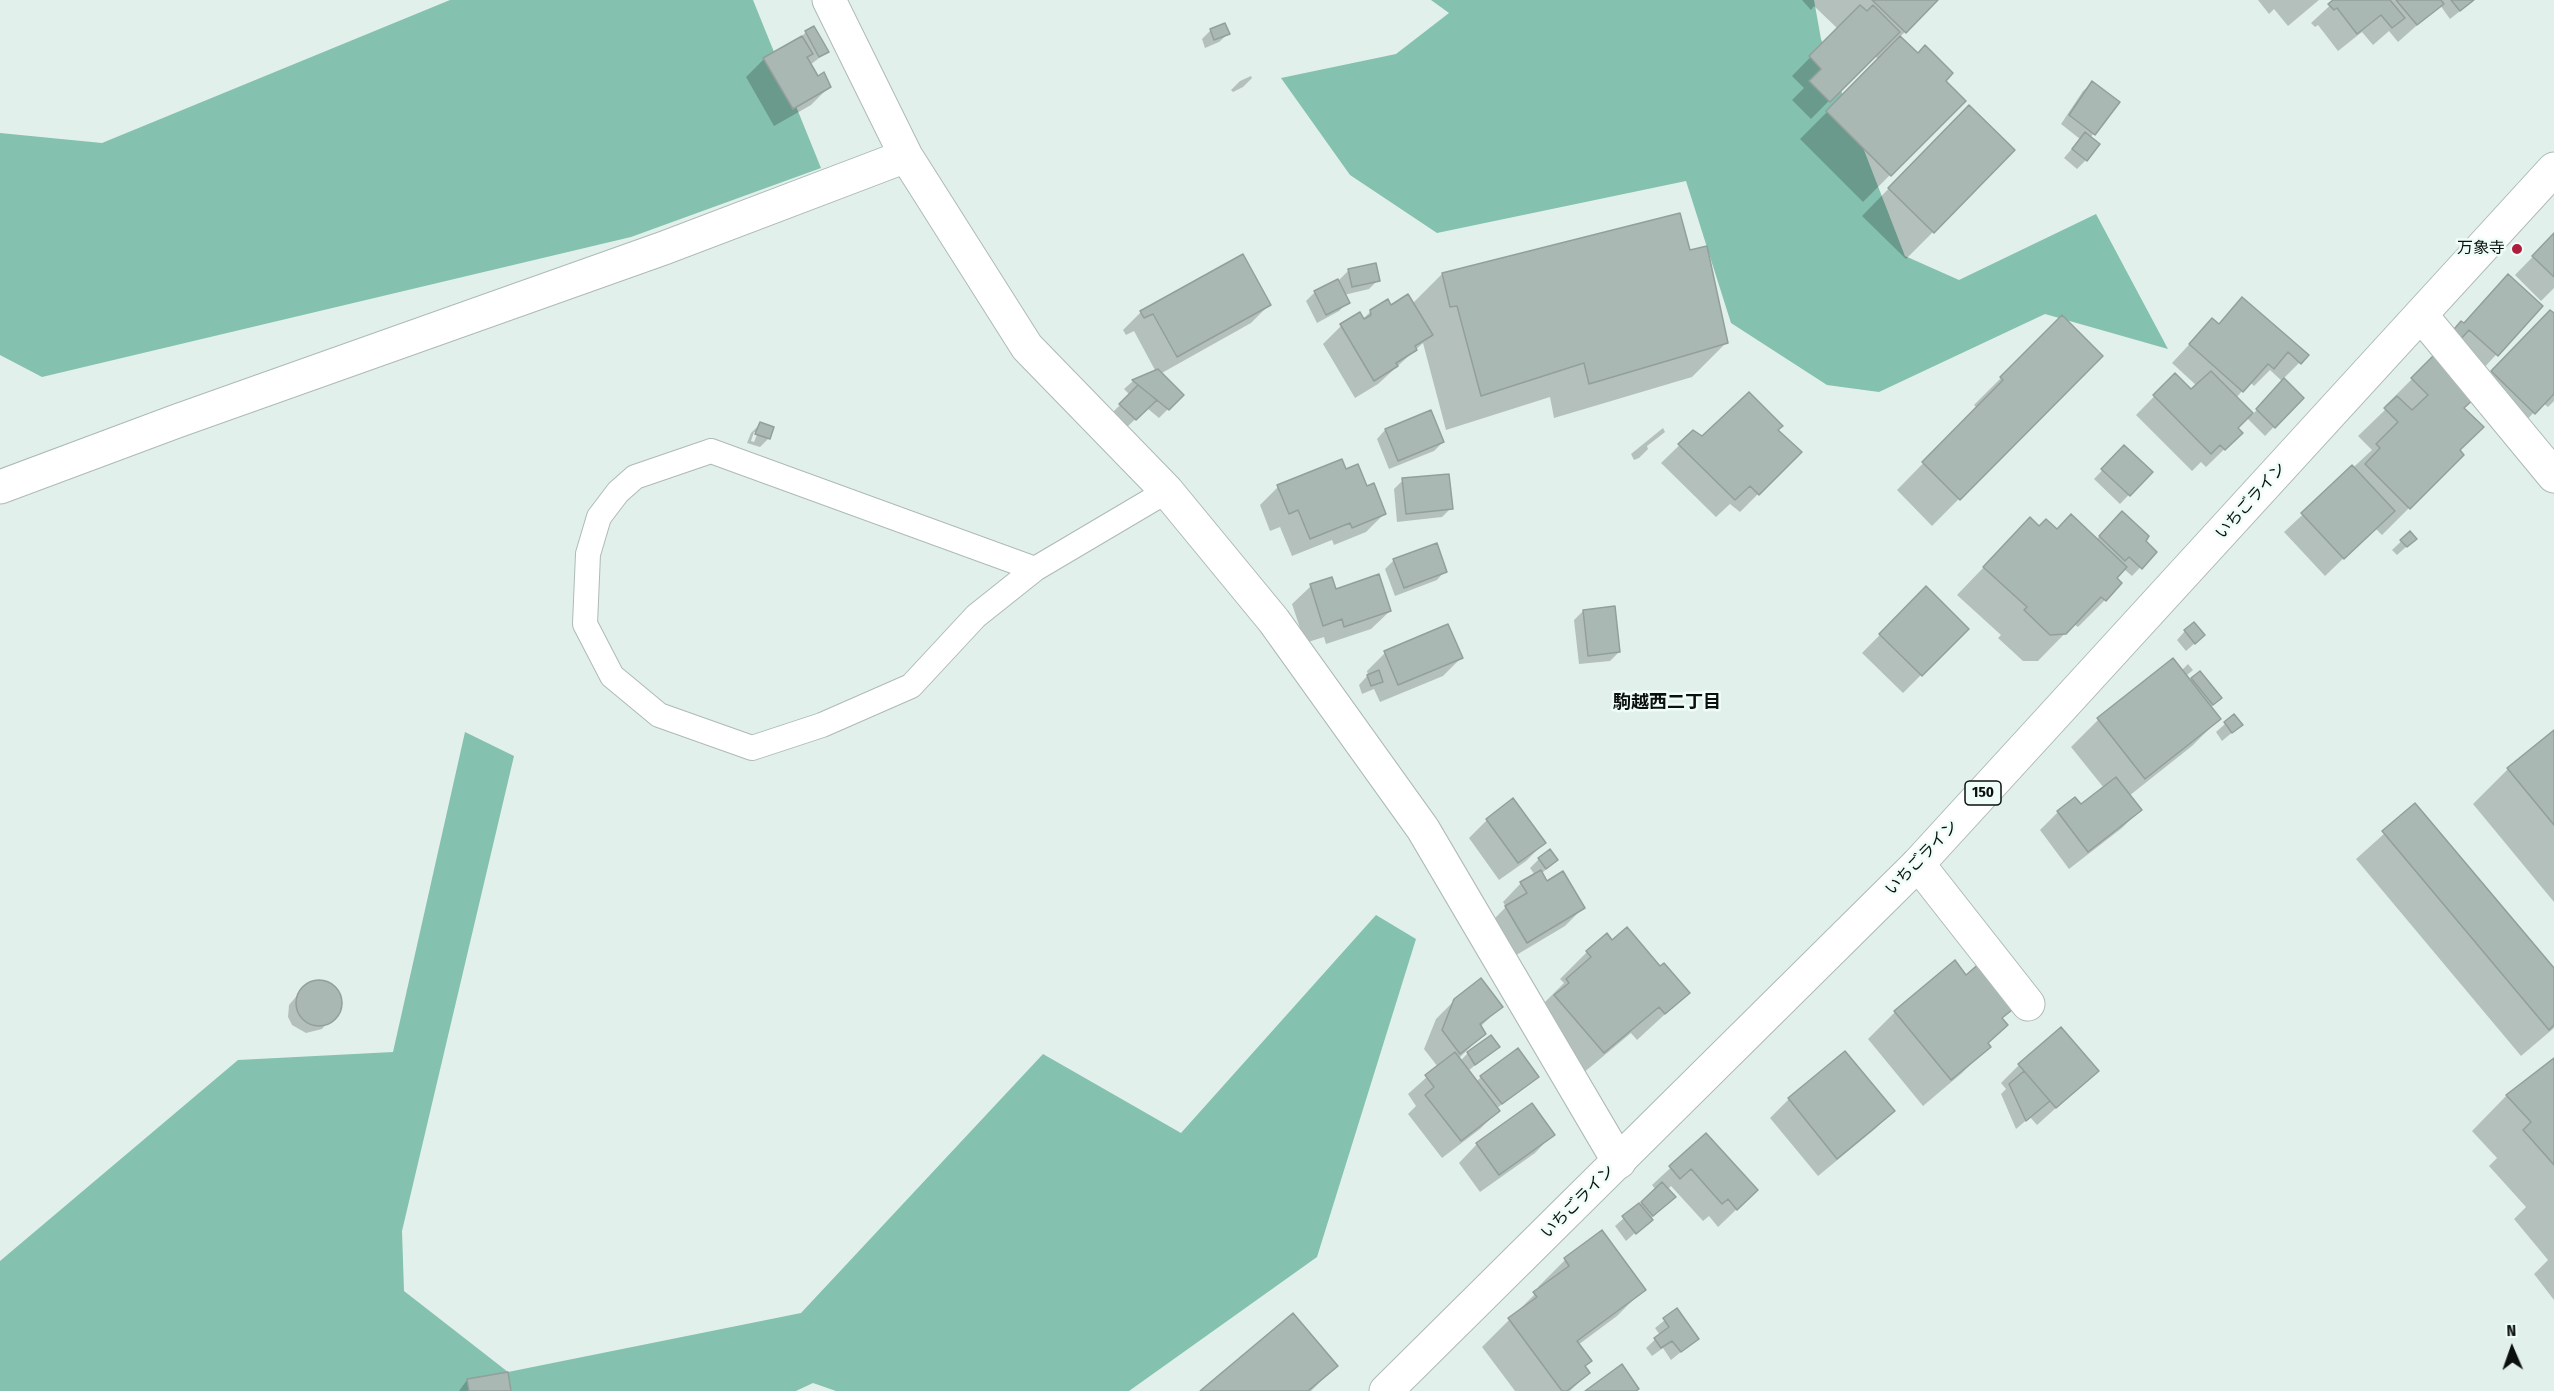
<!DOCTYPE html>
<meta charset="utf-8">
<style>
body{margin:0}
#map{position:relative;width:2554px;height:1391px;overflow:hidden;background:#e2f0eb;font-family:"Fira Sans Condensed",sans-serif}
canvas{display:block}
.north{position:absolute;left:2482px;top:1319px;width:60px;height:60px;-webkit-text-stroke:4px #effdf9;paint-order:stroke;rotate:358deg;font-size:16px;font-weight:700;line-height:24px;text-align:center;color:#0b100e}
.north::after{content:'';display:block;margin:auto;width:21px;height:27px;background:#0b100e;clip-path:polygon(50% 0,100% 100%,50% 72%,0 100%)}
</style>
<div id="map">
<canvas width="2554" height="1391"></canvas>
<div class="north">N</div>
</div>
<script>
const ctx = document.querySelector('canvas').getContext('2d');
ctx.lineJoin = 'round';
function fillPath(path, color) { ctx.fillStyle = color; ctx.fill(path, 'evenodd'); }
const shape = rows => new Path2D(rows.map(r => 'M' + r).join(''));
function trace(path, color, width, dash) { ctx.strokeStyle = color; ctx.lineWidth = width; ctx.lineCap = dash ? 'butt' : 'round'; ctx.setLineDash(dash || []); ctx.stroke(path); }
function drawText(font, color, halo, rows, align = 'center') {
  ctx.font = font + ' "Fira Sans Condensed","Noto Sans JP",sans-serif'; ctx.lineWidth = 5; ctx.setLineDash([]); ctx.textBaseline = 'middle'; ctx.strokeStyle = halo; ctx.fillStyle = color; for (const [text, x, y, turn = 0] of rows) {
    ctx.save(); ctx.translate(x, y); ctx.rotate((+turn || 0) * Math.PI / 180); ctx.textAlign = isNaN(turn) ? turn : align; if (halo) ctx.strokeText(text, 0, 0); ctx.fillText(text, 0, 0); ctx.restore();
  }
}
const forest = shape([
 [450,0,753,0,821,168,631,237,42,377,0,355,0,133,102,143],
 [1431,0,1814,0,1821,39,1905,256,1959,280,2096,214,2168,349,2045,314,1879,392,1827,385,1731,323,1686,181,1437,233,1350,175,1281,78,1396,54,1449,13],
 [465,732,514,756,402,1231,404,1291,508,1372,801,1313,1043,1054,1181,1133,1376,915,1416,939,1317,1257,1129,1391,836,1391,813,1383,796,1391,0,1391,0,1261,238,1060,393,1052]
]);
const shadow = shape([
 [1802,0,1936,0,1900,37,1964,101,1863,202,1800,139,1879,60,1874,55,1811,119,1792,100,1804,88,1792,76,1838,29,1814,6,1811,10],
 [2258,0,2319,0,2288,26,2274,9,2269,14],
 [2336,0,2474,0,2450,19,2440,5,2398,42,2389,31,2373,45,2362,32,2338,51,2318,25,2315,27,2311,23],
 [1225,25,1228,34,1219,42,1205,48,1202,39,1210,31],
 [806,32,827,52,810,65,817,78,830,86,811,105,774,126,746,77,764,59,798,40],
 [1251,76,1252,78,1243,87,1233,92,1231,90,1240,81],
 [2092,83,2118,103,2090,138,2086,160,2077,169,2064,158,2080,139,2061,124,2083,91],
 [1942,134,1933,232,1906,259,1862,216],
 [2554,235,2554,288,2541,301,2515,275],
 [1689,252,1727,342,1692,377,1554,418,1550,397,1446,430,1423,343,1378,384,1355,398,1323,344,1341,326,1362,320,1371,311,1412,304,1442,274],
 [1348,271,1378,280,1369,289,1344,295,1348,302,1339,311,1317,323,1306,301,1315,292,1339,280],
 [2508,276,2541,307,2479,373,2440,359,2463,324],
 [2243,299,2307,355,2283,379,2302,398,2265,436,2247,418,2236,428,2241,433,2206,467,2201,462,2192,471,2136,415,2175,375,2191,392,2197,386,2172,363,2212,320,2218,325],
 [2270,370,2283,382,2252,415,2236,398,2250,382,2254,386],
 [1269,305,1251,323,1160,374,1182,395,1159,418,1147,408,1126,428,1112,413,1130,395,1124,389,1133,381,1156,372,1134,331,1126,335,1123,330,1141,312],
 [2554,315,2554,401,2548,407,2543,403,2516,431,2474,390,2532,330],
 [2062,317,2101,356,1932,526,1897,490,1977,408,1974,405],
 [2434,357,2462,408,2458,451,2462,455,2382,535,2375,528,2325,576,2284,532,2372,450,2358,436,2387,408,2385,406],
 [1430,412,1443,442,1434,451,1389,469,1377,439,1385,430],
 [760,424,769,438,760,447,747,443,751,433],
 [754,432,758,432,754,442,751,441],
 [1663,428,1665,432,1647,446,1648,449,1639,458,1634,460,1631,454],
 [1776,430,1800,452,1740,512,1730,504,1716,517,1661,463,1693,432,1702,438],
 [2124,447,2151,472,2120,504,2094,479],
 [1345,471,1367,488,1385,513,1366,532,1334,545,1332,540,1292,556,1280,527,1270,531,1260,505,1278,487],
 [1403,480,1451,508,1442,517,1397,522,1394,489],
 [2122,513,2155,552,2132,576,2124,569,2114,578,2105,600,2078,627,2074,624,2038,661,2023,661,1998,638,2001,635,1957,595,2030,519,2039,528,2096,540],
 [2410,533,2415,539,2397,555,2392,550],
 [1394,560,1445,571,1437,580,1395,596,1385,569],
 [1311,586,1335,591,1390,611,1371,629,1326,644,1324,637,1305,643,1292,604],
 [1926,588,1967,629,1903,693,1862,653],
 [1583,611,1619,652,1610,661,1579,664,1574,620],
 [2185,631,2195,643,2186,651,2177,640],
 [1385,653,1461,658,1443,676,1380,702,1374,689,1362,694,1359,685,1368,675,1367,671],
 [2188,664,2193,670,2186,676,2189,681,2192,679,2220,698,2210,708,2219,719,2192,746,2129,796,2140,810,2122,828,2069,869,2040,830,2058,812,2080,806,2104,788,2071,747,2098,720,2181,671],
 [2234,716,2241,725,2222,741,2216,732],
 [2554,732,2554,902,2473,804,2508,769],
 [2415,806,2554,970,2554,1028,2521,1056,2356,859],
 [1487,820,1544,843,1526,861,1499,880,1469,838],
 [1539,859,1556,860,1541,874,1547,883,1583,908,1565,926,1508,960,1488,925,1506,907,1503,902,1521,883,1535,875,1530,868],
 [1612,942,1660,968,1688,993,1637,1040,1631,1033,1576,1079,1540,1007,1564,983,1560,979,1587,952],
 [1954,963,1966,977,2015,1006,2001,1019,2006,1025,1987,1044,1989,1046,1962,1073,1923,1106,1868,1039,1895,1012],
 [322,982,330,984,336,990,340,998,340,1006,322,1029,306,1033,292,1025,288,1017,289,1005,306,985],
 [1455,1000,1501,1007,1480,1027,1484,1034,1458,1059,1460,1061,1468,1053,1498,1047,1468,1071,1476,1082,1481,1077,1537,1077,1496,1109,1498,1111,1480,1129,1442,1158,1408,1114,1416,1106,1408,1094,1438,1067,1424,1049,1436,1019],
 [1845,1053,1893,1111,1875,1129,1818,1176,1770,1118,1789,1099],
 [2554,1059,2554,1300,2534,1274,2548,1260,2514,1219,2526,1207,2489,1166,2497,1158,2472,1131,2506,1096],
 [2019,1065,2097,1071,2037,1125,2030,1117,2016,1129,2001,1094,2006,1089,2001,1083],
 [1531,1105,1553,1134,1535,1153,1480,1192,1459,1163,1477,1144],
 [1706,1135,1738,1208,1718,1227,1709,1216,1703,1221,1671,1186,1667,1190,1665,1206,1626,1241,1615,1226,1656,1190,1652,1185],
 [1565,1260,1644,1289,1617,1316,1578,1345,1590,1361,1584,1367,1588,1373,1570,1391,1515,1391,1482,1347,1540,1289,1538,1287],
 [1676,1311,1697,1339,1671,1360,1663,1348,1652,1356,1646,1348,1660,1335,1655,1328],
 [1336,1366,1311,1391,1202,1391],
 [467,1380,509,1391,459,1391]
]);
const building = shape([
 [1872,0,1938,0,1906,33,1872,0],
 [2333,0,2390,0,2405,18,2392,28,2381,15,2357,34,2337,8,2334,10,2328,4,2333,0],
 [2396,0,2441,0,2444,4,2417,25,2396,0],
 [2451,0,2474,0,2460,11,2451,0],
 [1860,5,1867,11,1873,5,1900,32,1830,102,1809,81,1821,69,1809,56,1860,5],
 [1225,23,1230,34,1214,40,1210,29,1225,23],
 [814,26,829,52,819,57,805,31,814,26],
 [802,36,813,54,807,57,818,76,824,72,831,87,793,109,763,58,802,36],
 [1900,36,1918,53,1925,45,1953,73,1946,81,1966,101,1891,176,1826,111,1900,36],
 [2092,81,2120,102,2095,135,2069,115,2092,81],
 [1969,105,2015,150,1934,233,1888,188,1969,105],
 [2085,132,2100,144,2087,161,2072,149,2085,132],
 [1680,213,1690,250,1707,246,1728,343,1589,384,1584,363,1481,396,1457,306,1450,307,1442,273,1680,213],
 [2554,233,2554,277,2532,256,2554,233],
 [1243,254,1271,305,1177,357,1153,314,1144,318,1140,311,1243,254],
 [1376,263,1380,281,1352,287,1348,269,1376,263],
 [2508,274,2543,306,2498,356,2469,330,2459,341,2450,334,2461,321,2464,323,2508,274],
 [1338,279,1350,303,1326,315,1314,291,1338,279],
 [1408,294,1433,335,1415,346,1417,350,1396,363,1398,366,1374,381,1340,324,1360,312,1364,319,1371,315,1370,310,1388,299,1391,305,1408,294],
 [2242,297,2309,355,2301,364,2288,352,2274,369,2268,364,2243,392,2189,344,2212,318,2219,324,2242,297],
 [2550,310,2554,313,2554,394,2535,414,2491,371,2550,310],
 [2062,315,2103,356,1960,500,1922,462,2003,380,2000,377,2062,315],
 [2434,355,2476,397,2464,408,2484,427,2460,450,2464,455,2410,509,2365,464,2380,448,2376,444,2398,422,2384,408,2397,396,2412,410,2428,395,2411,378,2434,355],
 [1158,369,1184,395,1169,410,1132,380,1158,369],
 [2211,371,2253,413,2238,428,2243,433,2225,450,2220,445,2211,454,2153,395,2175,373,2191,389,2211,371],
 [2284,378,2304,398,2275,428,2256,409,2284,378],
 [1138,385,1157,400,1136,420,1119,404,1138,385],
 [1749,392,1783,426,1778,430,1802,452,1759,495,1750,486,1735,500,1678,444,1693,430,1702,436,1749,392],
 [1431,410,1444,442,1398,461,1385,429,1431,410],
 [760,422,774,427,770,439,755,434,760,422],
 [2124,445,2153,472,2130,496,2101,469,2124,445],
 [1342,459,1346,469,1358,464,1367,486,1374,483,1386,514,1352,528,1350,523,1310,539,1298,510,1289,514,1277,485,1342,459],
 [2352,465,2395,511,2344,559,2301,513,2352,465],
 [1449,474,1453,509,1406,514,1402,478,1449,474],
 [2122,511,2149,536,2146,541,2157,552,2142,569,2129,557,2125,561,2099,536,2122,511],
 [2071,514,2127,567,2117,578,2122,583,2106,601,2101,597,2066,634,2050,635,2024,610,2027,607,1983,567,2030,517,2039,526,2046,519,2057,529,2071,514],
 [2410,531,2417,539,2407,547,2400,540,2410,531],
 [1437,543,1447,572,1404,588,1393,559,1437,543],
 [1379,574,1391,611,1344,627,1342,619,1323,626,1310,584,1332,577,1336,589,1379,574],
 [1926,586,1969,629,1922,676,1879,634,1926,586],
 [1615,606,1620,652,1588,656,1583,610,1615,606],
 [2194,622,2205,635,2195,644,2184,630,2194,622],
 [1448,624,1463,658,1398,685,1384,651,1448,624],
 [2173,658,2221,719,2145,779,2097,718,2173,658],
 [1379,670,1383,682,1371,686,1367,675,1379,670],
 [2200,671,2222,698,2213,705,2191,678,2200,671],
 [2234,714,2243,725,2232,733,2224,722,2234,714],
 [2554,730,2554,825,2507,768,2554,730],
 [2116,777,2142,810,2088,852,2057,811,2075,797,2081,804,2116,777],
 [1513,798,1546,843,1518,863,1486,819,1513,798],
 [2415,803,2554,968,2554,1025,2549,1030,2382,831,2415,803],
 [1550,849,1558,860,1546,869,1538,858,1550,849],
 [1541,870,1547,881,1563,871,1585,908,1527,943,1505,906,1527,893,1520,882,1541,870],
 [1627,927,1660,966,1664,963,1690,993,1665,1014,1659,1007,1604,1053,1554,995,1569,983,1566,979,1591,957,1586,951,1607,933,1612,940,1627,927],
 [1955,960,1966,975,1981,962,2017,1006,2002,1018,2008,1025,1988,1043,1991,1047,1951,1080,1894,1011,1955,960],
 [1481,978,1503,1007,1480,1024,1486,1034,1460,1054,1442,1030,1454,999,1481,978],
 '296 1003a23 23 0 1 1 46 0a23 23 0 1 1-46 0Z',
 [2061,1027,2099,1071,2056,1108,2018,1064,2061,1027],
 [1491,1035,1500,1047,1475,1065,1467,1052,1491,1035],
 [1518,1048,1539,1077,1502,1104,1480,1076,1518,1048],
 [1845,1051,1895,1111,1837,1159,1788,1098,1845,1051],
 [1455,1052,1500,1111,1461,1141,1425,1095,1434,1087,1425,1075,1455,1052],
 [2554,1058,2554,1165,2523,1130,2531,1122,2506,1095,2554,1058],
 [2024,1071,2050,1101,2026,1121,2009,1084,2024,1071],
 [1532,1103,1555,1135,1499,1175,1476,1143,1532,1103],
 [1706,1133,1758,1190,1737,1210,1728,1199,1722,1204,1691,1169,1680,1179,1669,1166,1706,1133],
 [1662,1182,1676,1197,1653,1216,1641,1202,1662,1182],
 [1639,1203,1653,1220,1636,1234,1622,1216,1639,1203],
 [1602,1230,1646,1290,1577,1341,1592,1361,1585,1366,1590,1373,1567,1391,1562,1391,1508,1318,1537,1297,1533,1292,1569,1266,1564,1258,1602,1230],
 [1677,1308,1699,1339,1681,1352,1672,1341,1661,1348,1654,1338,1669,1327,1663,1318,1677,1308],
 [1293,1313,1338,1366,1308,1391,1200,1391,1293,1313],
 [1622,1364,1639,1389,1636,1391,1585,1391,1622,1364],
 [508,1372,511,1391,469,1391,467,1379,508,1372]
]);
const service = shape([
 [711,451,1035,569,976,616,911,686,822,725,752,748,659,715,612,676,585,624,588,554,599,517,618,492,635,477,711,451],
 [1035,569,1167,491]
]);
const minor = shape([
 [829,0,906,156,1027,347,1167,491,1274,621,1423,829,1619,1162],
 [2421,315,2554,476],
 [0,487,177,421,664,248,906,156],
 [1918,864,2028,1004]
]);
const trunk = shape([
 [1386,1391,1918,864,2554,169]
]);
const markers = [
 [2517,249,6,"#af1c3d"]
];
const shields = [
 [1983,793,36]
];
const shieldNames = [
 ["150",1983,793]
];
const poiNames = [
 ["万象寺",2505,249]
];
const streetNames = [
 ["いちごライン",2251,501,-48],
 ["いちごライン",1922,858,-46],
 ["いちごライン",1578,1202,-45]
];
const neighbourhoodNames = [
 ["駒越西二丁目",1667,703]
];
fillPath(forest, '#84c1af');
fillPath(shadow, '#0003');
fillPath(building, '#aab8b3');
trace(building, '#929f9b', 1.5);
trace(service, '#adbab6', 26);
trace(minor, '#adbab6', 35);
trace(trunk, '#adbab6', 35);
trace(service, '#fff', 24);
trace(minor, '#fff', 33);
trace(trunk, '#fff', 33);
for (const [x, y, r, color] of markers) { const dot = new Path2D(); dot.arc(x, y, r, 0, 2 * Math.PI); ctx.fillStyle = color; ctx.fill(dot); trace(dot, '#effdf9', 2); }
for (const [x, y, w] of shields) { const box = new Path2D(); box.roundRect(x - w / 2, y - 12, w, 24, 4.5); ctx.fillStyle = '#effdf9'; ctx.fill(box); trace(box, '#0b100e', 1.5); }
drawText('bold 15px', '#0b100e', null, shieldNames);
drawText('16px', '#0b100e', '#effdf9', poiNames, 'right');
drawText('16px', '#0b100e', '#effdf9', streetNames);
drawText('bold 18px', '#0b100e', '#effdf9', neighbourhoodNames);
</script>
